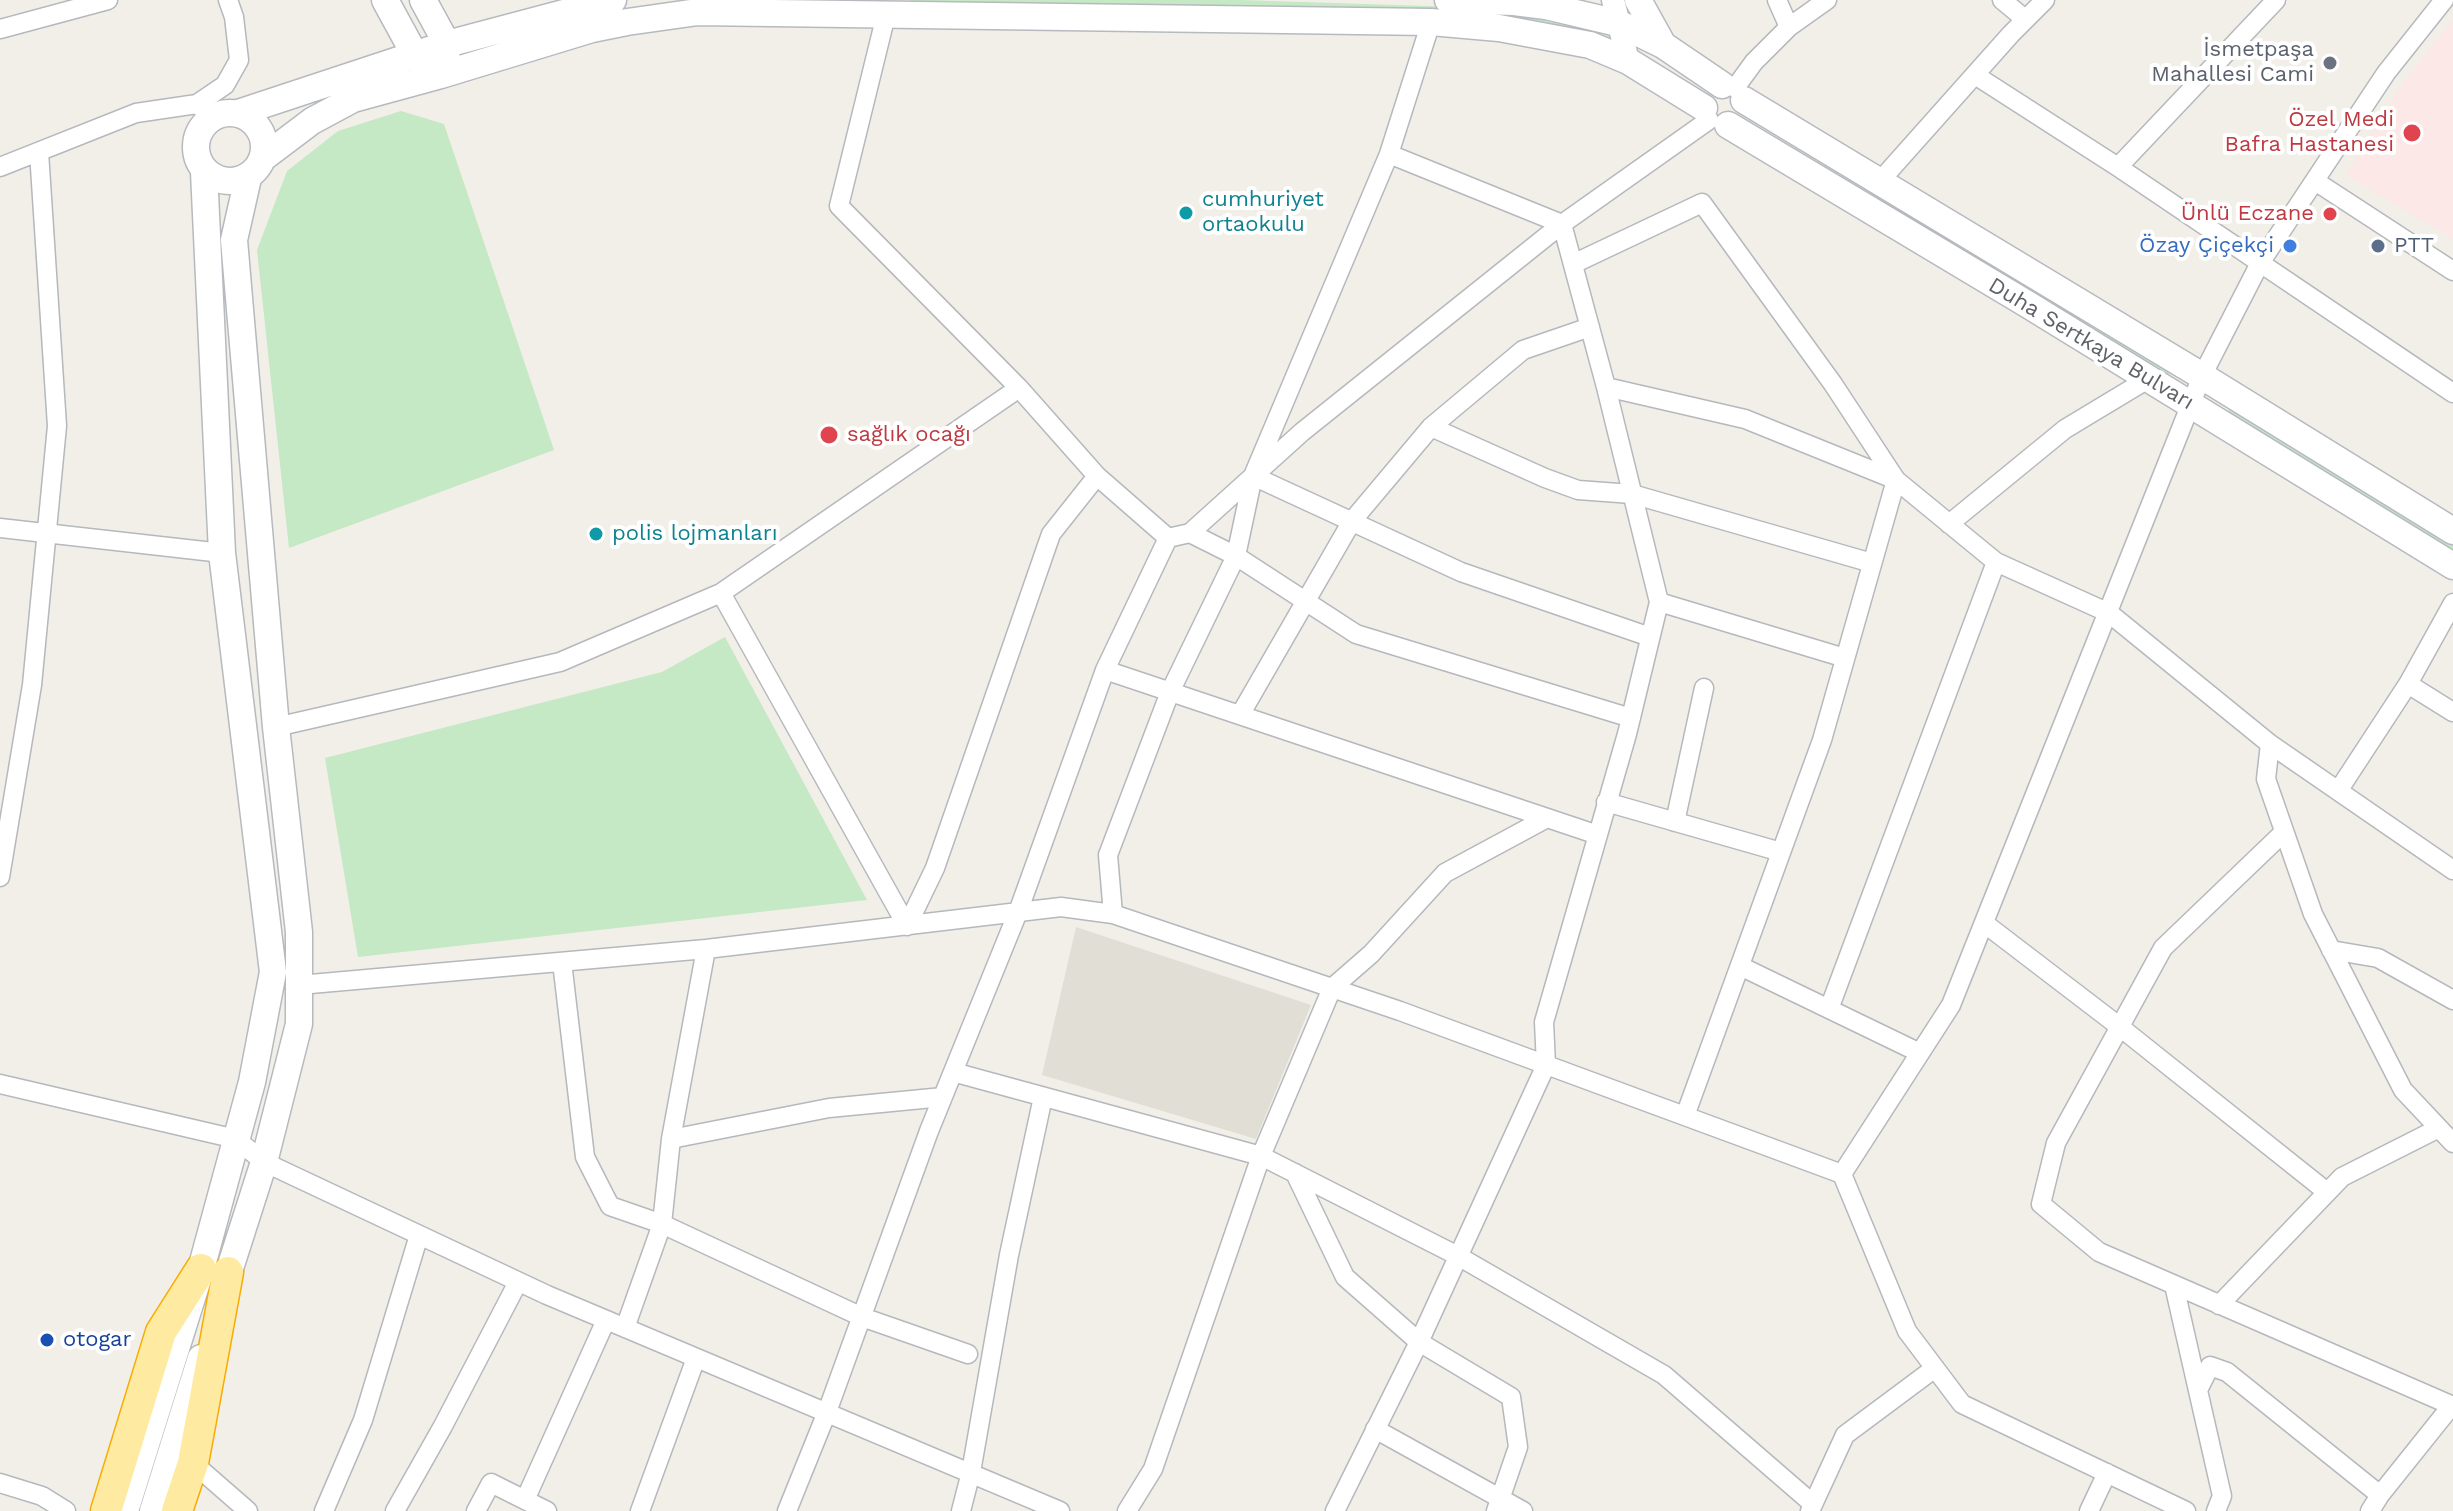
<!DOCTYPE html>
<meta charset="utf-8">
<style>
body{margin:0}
canvas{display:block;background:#f1efe8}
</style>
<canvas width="2453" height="1511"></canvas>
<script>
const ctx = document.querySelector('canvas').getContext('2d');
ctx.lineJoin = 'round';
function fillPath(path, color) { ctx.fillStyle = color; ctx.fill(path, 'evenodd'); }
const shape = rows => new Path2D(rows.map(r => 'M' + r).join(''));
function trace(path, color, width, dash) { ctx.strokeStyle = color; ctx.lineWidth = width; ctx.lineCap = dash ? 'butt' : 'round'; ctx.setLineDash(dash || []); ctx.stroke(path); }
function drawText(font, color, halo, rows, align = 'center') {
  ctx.font = font + ' "Work Sans",sans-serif'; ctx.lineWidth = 8; ctx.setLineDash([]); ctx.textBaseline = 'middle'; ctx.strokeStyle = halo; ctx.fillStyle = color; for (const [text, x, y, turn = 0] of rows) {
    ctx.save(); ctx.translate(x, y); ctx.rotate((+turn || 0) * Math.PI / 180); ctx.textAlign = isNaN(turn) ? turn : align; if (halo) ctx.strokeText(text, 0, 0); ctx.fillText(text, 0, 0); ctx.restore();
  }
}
const education = shape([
 [1076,927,1311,1005,1256,1139,1042,1075]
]);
const medical = shape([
 [2453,19,2453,239,2346,175,2398,90]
]);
const green = shape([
 [910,0,1240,0,1457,7,1544,17,1609,28,1611,41,1422,11,1132,4,910,3],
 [401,111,444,124,554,450,289,548,257,250,287,171,338,131],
 [1754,125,2171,371,2169,376,1752,130],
 [2230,408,2453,545,2453,551,2228,412],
 [725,637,867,900,358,957,325,758,662,672]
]);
const minor = shape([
 [1777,0,1789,27],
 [2002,0,2025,19],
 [886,15,839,206,1019,388,1097,476,1168,538,1190,533,1302,432,1562,224,1709,120],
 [0,29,108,0],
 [1975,75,2118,167,2453,393],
 [1735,88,1754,62,1789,27,1827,0],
 [197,104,213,117],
 [0,167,136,113,197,104,225,85,239,60,234,17,228,0],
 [2118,167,2276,0],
 [1880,181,2011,34,2045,0],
 [2315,181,2453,271],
 [1573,264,1702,203,1833,384,1896,480,1822,740,1685,1116],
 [1606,387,1745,419,1896,480,1996,562,2109,613,2270,744,2453,870],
 [1431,427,1545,478,1578,490,1632,494,1872,563],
 [1253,476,1461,572,1650,637],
 [1949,524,2065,429,2148,379],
 [0,528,222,553],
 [1190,533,1236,556,1356,634,1631,718],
 [721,593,907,926],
 [1659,602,1845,658],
 [1105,670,1598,835],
 [2408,684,2453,712],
 [1240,715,1352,521,1431,427,1523,350,1590,327],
 [276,727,560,662,721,593,1019,388],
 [2270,744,2266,779,2313,914,2403,1090,2453,1143],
 [2338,791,2408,684,2453,603],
 [1606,802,1781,852],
 [1675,822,1704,688],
 [2284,832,2163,948,2056,1143,2041,1204,2099,1252,2453,1406],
 [0,877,32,685,57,426,39,152],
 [1113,914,1108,855,1170,692,1236,556,1253,476,1389,154,1431,22],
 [1984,923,2120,1027,2327,1192],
 [907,926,935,868,1051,534,1097,476],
 [706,949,671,1139,662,1224,862,1317,968,1354],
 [2331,950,2378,958,2453,1000],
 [562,962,585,1157,610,1206,662,1224,625,1328],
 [1740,966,1920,1053],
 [299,985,706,949,1061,907,1113,914,1400,1011,1842,1174],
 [1829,1009,1996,562],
 [953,1072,1261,1156,1458,1256,1664,1375,1813,1504],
 [0,1084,236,1139,264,1162,547,1295,1060,1511],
 [671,1139,829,1108,943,1097],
 [1295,1173,1345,1277,1419,1342,1511,1397,1518,1447,1496,1511],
 [2174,1285,2222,1496,2216,1511],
 [2219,1305,2342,1177,2439,1128],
 [2198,1390,2210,1366,2227,1372,2380,1495],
 [1375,1429,1523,1511],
 [193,1463,248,1511],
 [0,1483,42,1496,66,1511],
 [525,1500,606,1320],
 [324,1511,363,1420,419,1235],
 [395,1511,443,1426,518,1282],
 [476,1511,491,1483,547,1511],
 [640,1511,696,1358],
 [787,1511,827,1412,929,1131,1018,912,1105,670,1168,538],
 [961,1511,971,1472,1009,1255,1043,1097],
 [1127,1511,1153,1469,1261,1156,1332,988,1371,954,1445,873,1547,818],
 [1335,1511,1419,1342,1546,1065,1544,1022,1627,734,1659,602,1606,387,1562,224,1389,154],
 [1810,1511,1845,1435,1935,1368],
 [2089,1511,2107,1473],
 [2186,1511,1962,1404,1907,1331,1842,1174,1951,1005,2202,376,2260,263,2386,73,2444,0],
 [2370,1511,2380,1495,2452,1405]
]);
const tertiary = shape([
 [1613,0,1628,61]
]);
const secondary = shape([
 [385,0,415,55,424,66,441,75,592,29,627,22,698,12,1431,22,1499,28,1590,45,1628,61,1704,108],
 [1448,0,1514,2,1546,6,1618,23,1663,45,1722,85],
 [1638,0,1663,45],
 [1744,100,2202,376,2453,531],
 '196 147a34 34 0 1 1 68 0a34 34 0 1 1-68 0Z',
 [238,113,447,44,613,0],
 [1728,125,2027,304,2453,566],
 [263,158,312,121,353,99,441,75,446,66,447,44,423,0],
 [223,1290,264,1162,299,1024,299,932,276,727,234,240,248,178],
 [125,1511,201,1269,252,1082,273,972,222,553,204,172],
 [153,1511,201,1358]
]);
const trunk = shape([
 [106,1511,161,1332,201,1269],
 [177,1511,193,1463,228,1272]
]);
const markers = [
 [2330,63,8,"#6b7280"],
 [2412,133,10,"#e0444e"],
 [1186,213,8,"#0f9aa8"],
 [2330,214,8,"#e0444e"],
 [2290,246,8,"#3f7fe0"],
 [2378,246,8,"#5c6f8a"],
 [829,435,10,"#e0444e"],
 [596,534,8,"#0f9aa8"],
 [47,1340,8,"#1a4fb4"]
];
const worshipNames = [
 ["İsmetpaşa",2314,50],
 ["Mahallesi Cami",2314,75]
];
const healthNames = [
 ["Özel Medi",2394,120],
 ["Bafra Hastanesi",2394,145],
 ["Ünlü Eczane",2314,214],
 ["sağlık ocağı",847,435,"left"]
];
const cultureNames = [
 ["cumhuriyet",1202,200],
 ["ortaokulu",1202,225],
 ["polis lojmanları",612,534]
];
const shopNames = [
 ["Özay Çiçekçi",2274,246]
];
const serviceNames = [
 ["PTT",2394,246]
];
const streetNames = [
 ["Duha Sertkaya Bulvarı",2091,344,31]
];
const transitNames = [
 ["otogar",63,1340]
];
fillPath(education, '#e1ded6');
fillPath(medical, '#fce8e6');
fillPath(green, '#c5e8c5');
trace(minor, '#b5b8bc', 21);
trace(tertiary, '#b5b8bc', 25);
trace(secondary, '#b6babf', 29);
trace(trunk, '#f9ab00', 33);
trace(minor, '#fff', 18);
trace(tertiary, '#fff', 22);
trace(secondary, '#fff', 26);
trace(trunk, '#feeaa1', 30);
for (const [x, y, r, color] of markers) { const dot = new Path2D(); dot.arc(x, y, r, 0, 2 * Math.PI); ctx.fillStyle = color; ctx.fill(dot); trace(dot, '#fff', 3); }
drawText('22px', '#5b616d', '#fff', worshipNames, 'right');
drawText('22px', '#be3a42', '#fff', healthNames, 'right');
drawText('22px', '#0d838f', '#fff', cultureNames, 'left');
drawText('22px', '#366cbe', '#fff', shopNames, 'right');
drawText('22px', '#4e5e75', '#fff', serviceNames, 'left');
drawText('22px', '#5f6368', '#fff', streetNames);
drawText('22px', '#164399', '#fff', transitNames, 'left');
</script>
